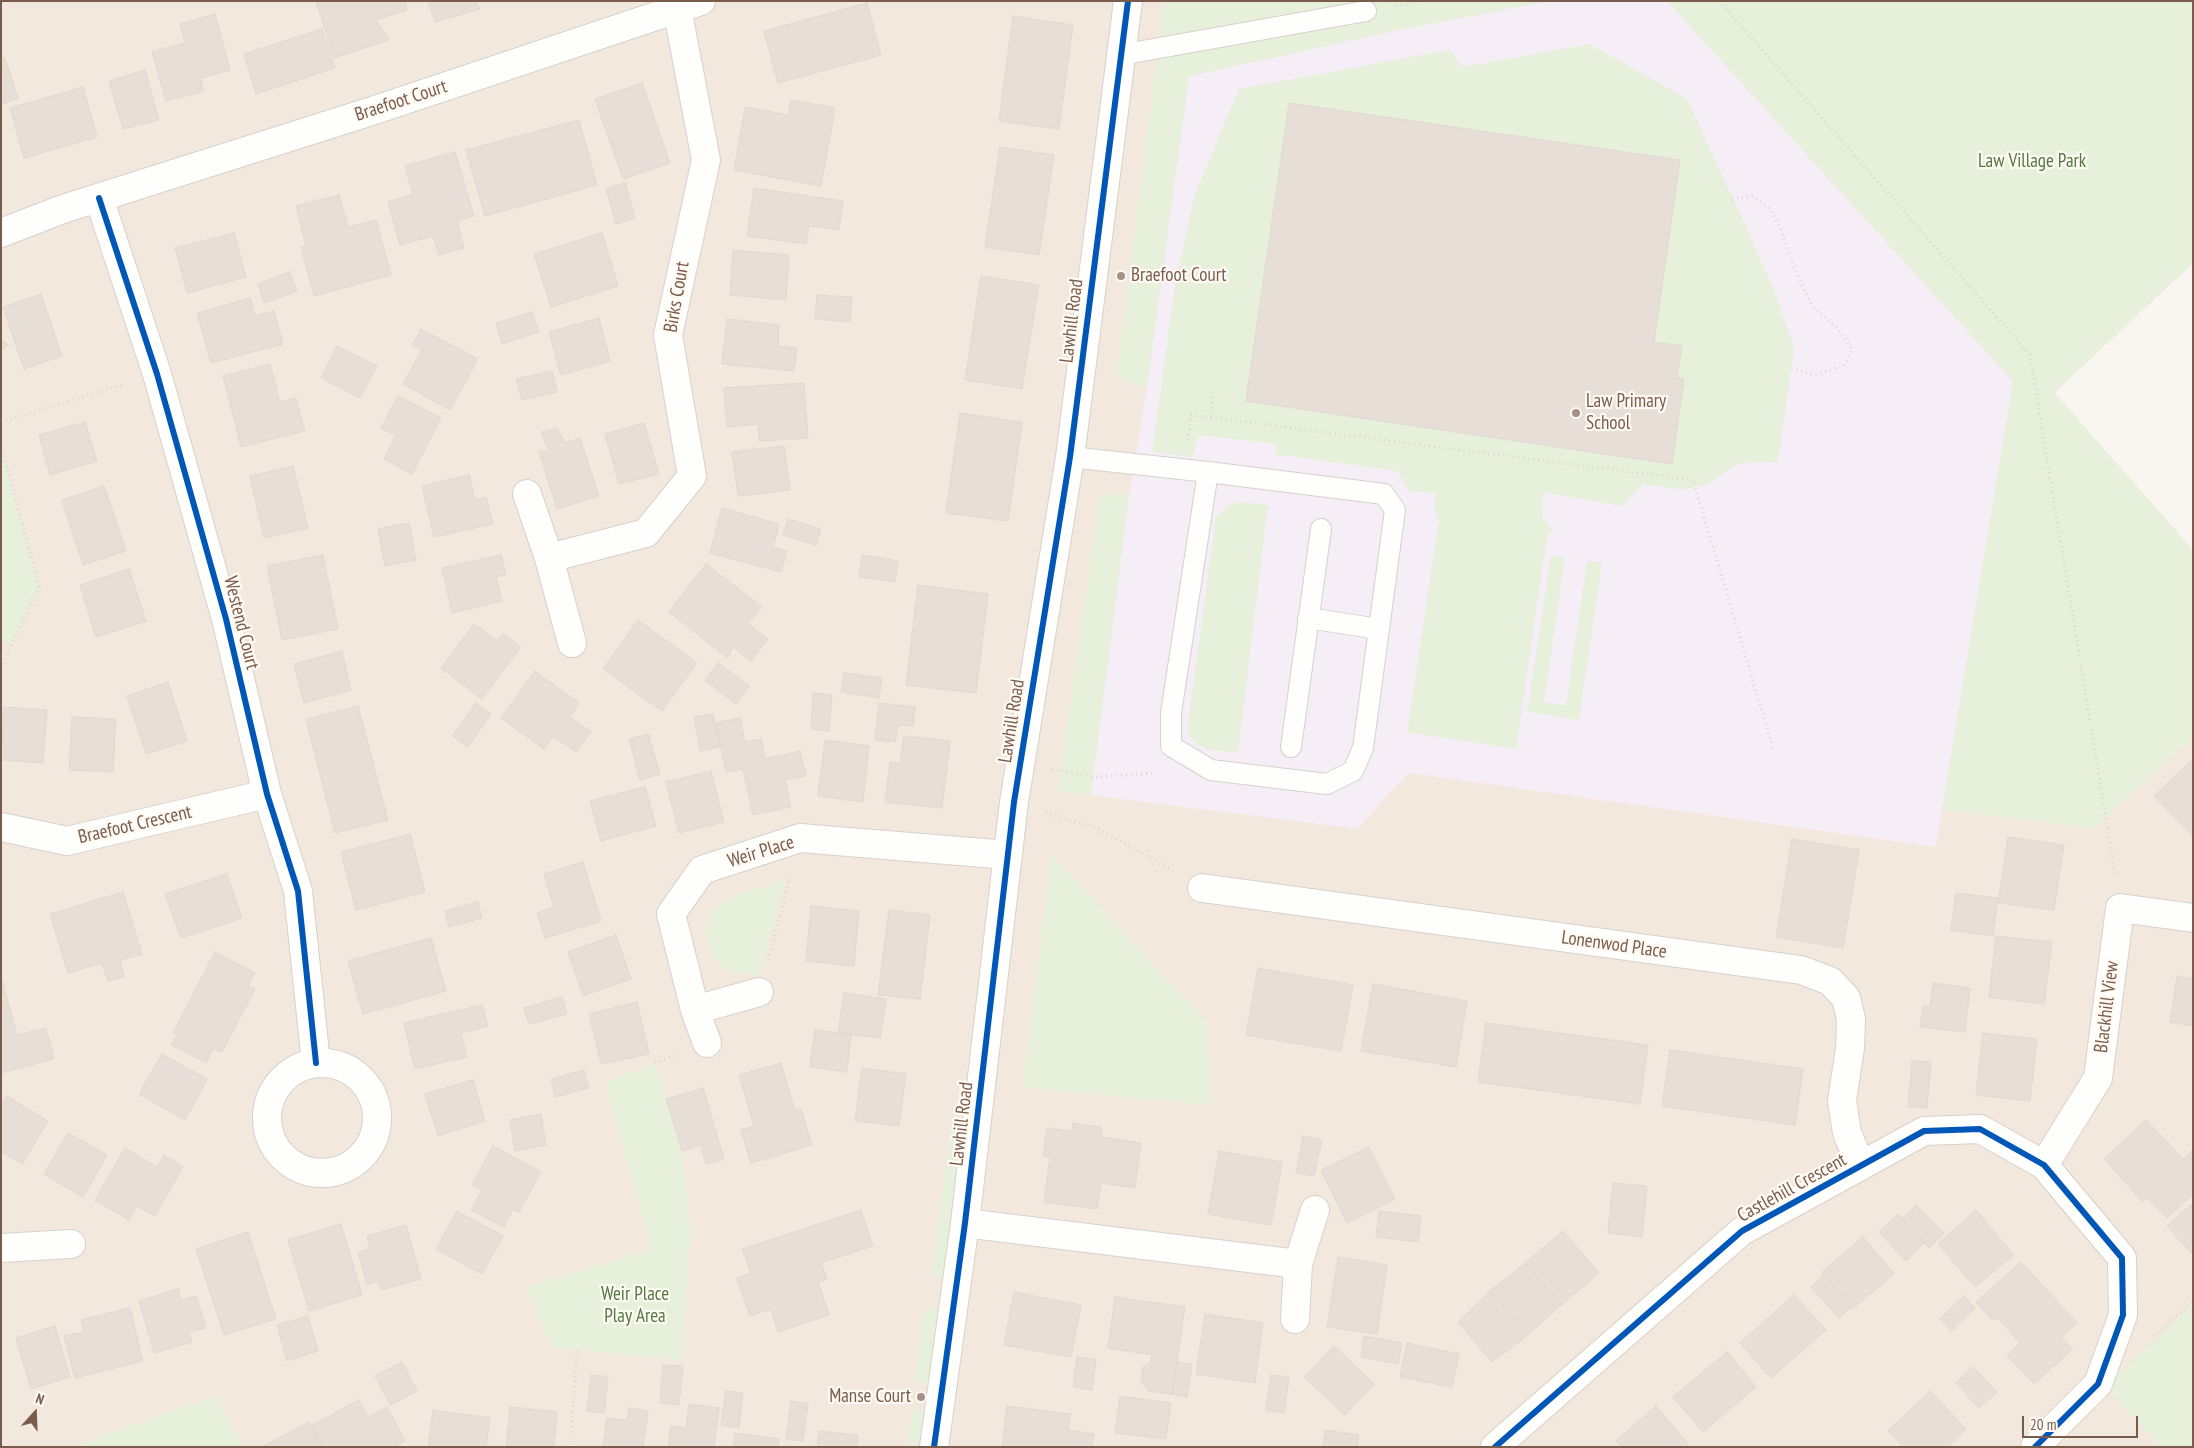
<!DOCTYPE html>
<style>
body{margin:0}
#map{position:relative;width:2194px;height:1448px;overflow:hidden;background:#f9f5f0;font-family:"PT Sans Narrow",sans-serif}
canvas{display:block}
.frame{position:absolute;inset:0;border:2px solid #7a5c4d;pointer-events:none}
.north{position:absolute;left:10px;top:1388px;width:50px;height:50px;-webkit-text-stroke:4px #fffaf3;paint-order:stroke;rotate:20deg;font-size:14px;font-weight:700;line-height:20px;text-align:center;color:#7a5c4d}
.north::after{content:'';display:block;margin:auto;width:18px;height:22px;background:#7a5c4d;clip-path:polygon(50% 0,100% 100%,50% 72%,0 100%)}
.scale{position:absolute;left:2022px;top:1416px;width:116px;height:22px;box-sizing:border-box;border:2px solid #7a5c4d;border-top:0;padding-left:6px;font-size:15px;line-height:18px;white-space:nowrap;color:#7a5c4d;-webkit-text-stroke:4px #fffaf3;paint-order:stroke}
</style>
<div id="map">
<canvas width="2194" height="1448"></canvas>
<div class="frame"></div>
<div class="north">N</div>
<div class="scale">20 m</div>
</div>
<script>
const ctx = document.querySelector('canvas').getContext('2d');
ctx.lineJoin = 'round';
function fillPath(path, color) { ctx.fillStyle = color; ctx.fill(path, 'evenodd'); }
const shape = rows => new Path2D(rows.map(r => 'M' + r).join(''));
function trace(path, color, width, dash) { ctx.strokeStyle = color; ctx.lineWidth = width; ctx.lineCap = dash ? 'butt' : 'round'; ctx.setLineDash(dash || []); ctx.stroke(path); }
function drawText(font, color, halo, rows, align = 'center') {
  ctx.font = font + ' "PT Sans Narrow",sans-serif'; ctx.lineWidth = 4.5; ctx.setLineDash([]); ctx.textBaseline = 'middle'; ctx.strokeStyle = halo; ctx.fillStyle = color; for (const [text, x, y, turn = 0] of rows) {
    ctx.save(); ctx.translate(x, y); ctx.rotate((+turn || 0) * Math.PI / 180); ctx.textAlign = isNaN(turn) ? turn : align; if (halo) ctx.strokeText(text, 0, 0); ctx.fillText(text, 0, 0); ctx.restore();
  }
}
const residential = shape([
 [1,1,2193,1,2193,263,2054,393,2193,550,2193,1447,1,1447]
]);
const education = shape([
 [1549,1,1667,1,2013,381,1936,847,1409,773,1357,829,1091,795,1129,495,1147,387,1189,76,1394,31]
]);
const green = shape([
 [1164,1,1549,1,1394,31,1189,76,1147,387,1116,379],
 [1667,1,2193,1,2193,263,2054,392,2193,550,2193,737,2095,828,1942,810,2013,381],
 [1590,44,1687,99,1750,236,1777,298,1794,347,1778,462,1739,463,1708,484,1682,490,1643,484,1622,506,1543,492,1543,518,1552,529,1547,537,1516,749,1407,732,1439,521,1434,509,1436,494,1410,491,1397,471,1275,454,1276,444,1198,435,1193,457,1152,452,1175,286,1194,197,1239,89,1449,50,1463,67],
 [1,446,39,586,11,647,1,635],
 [1115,492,1129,495,1091,795,1058,791,1099,498],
 [1243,502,1268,505,1238,753,1208,750,1192,740,1187,730,1216,518,1228,505],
 [1551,555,1565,558,1544,702,1566,705,1587,561,1602,563,1579,720,1527,712],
 [1051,854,1208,1023,1210,1105,1023,1087],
 [785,880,759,977,725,969,713,955,705,931,712,910,731,897],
 [655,1063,682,1151,691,1231,681,1360,552,1347,526,1287,652,1249,605,1083],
 [951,1125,962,1126,943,1277,932,1275],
 [2193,1305,2193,1447,2160,1447,2106,1386],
 [924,1309,938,1310,928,1383,914,1382],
 [216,1396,243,1447,83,1447,81,1443],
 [912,1409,926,1411,920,1447,907,1447]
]);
const building = shape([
 [316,1,405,1,407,10,376,20,389,40,334,58,316,1],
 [428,1,476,1,480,9,435,22,428,1],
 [867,3,881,55,778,83,764,31,867,3],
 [215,14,230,70,200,78,204,91,166,101,152,52,185,43,180,24,215,14],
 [1013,16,1073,25,1059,129,999,121,1013,16],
 [322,29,335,68,256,94,244,54,322,29],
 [5,58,18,99,1,104,1,59,5,58],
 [145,70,159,120,123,129,109,81,145,70],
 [642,83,670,163,623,179,595,99,642,83],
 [83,87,97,137,24,158,10,108,83,87],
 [791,100,835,108,821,186,734,170,745,107,788,115,791,100],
 [1289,103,1680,160,1654,342,1682,346,1677,378,1684,379,1672,464,1246,401,1289,103],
 [579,120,597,185,485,216,466,150,579,120],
 [1000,147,1054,155,1039,255,985,247,1000,147],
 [455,152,474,216,457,221,464,248,439,255,433,236,400,245,388,202,413,194,405,166,455,152],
 [625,183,635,218,616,224,606,189,625,183],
 [754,188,843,201,839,230,809,226,806,244,747,236,754,188],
 [339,195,348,227,376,220,391,275,314,296,301,247,306,246,296,206,339,195],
 [234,233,246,277,187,293,175,248,234,233],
 [602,233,618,286,551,307,534,254,602,233],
 [733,250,789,255,786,300,730,295,733,250],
 [290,272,297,291,264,303,258,284,290,272],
 [981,276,1039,285,1022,389,965,380,981,276],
 [41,294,62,356,24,369,3,307,41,294],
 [817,295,852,297,850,322,815,319,817,295],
 [250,298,255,316,274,311,283,344,211,363,197,313,250,298],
 [532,312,539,332,502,344,496,323,532,312],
 [599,318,610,361,561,375,549,332,599,318],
 [727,319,779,325,778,346,797,348,794,371,722,364,727,319],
 [421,329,478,359,450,410,403,384,422,350,412,345,421,329],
 [1,338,8,345,1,351,1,338],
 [337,346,377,366,360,398,321,378,337,346],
 [270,364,280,402,296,398,305,431,241,447,223,376,270,364],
 [552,371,557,392,522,400,516,379,552,371],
 [804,383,808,438,759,441,758,424,727,427,724,388,804,383],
 [398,396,441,418,412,474,384,459,396,435,381,428,398,396],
 [960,413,1022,422,1008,521,946,513,960,413],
 [85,422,97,461,50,475,39,435,85,422],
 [644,423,659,474,619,484,605,434,644,423],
 [557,429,566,443,580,438,599,496,557,509,539,451,549,451,541,432,557,429],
 [784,446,790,490,738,496,732,452,784,446],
 [293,466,308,528,264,538,250,476,293,466],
 [469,475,475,500,486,497,493,524,434,537,422,486,469,475],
 [104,486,126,551,83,565,62,500,104,486],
 [722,508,779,524,773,547,787,551,781,572,710,553,722,508],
 [788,519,821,529,816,545,783,535,788,519],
 [409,523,416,560,385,566,378,529,409,523],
 [323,555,338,629,282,640,267,566,323,555],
 [501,555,506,575,496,577,502,601,452,613,442,568,501,555],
 [862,555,898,561,895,582,859,577,862,555],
 [706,564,762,607,748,624,768,639,751,661,733,647,728,658,669,612,706,564],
 [129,569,146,621,96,637,80,585,129,569],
 [918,585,988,594,976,693,906,685,918,585],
 [638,620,697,663,662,711,603,669,638,620],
 [474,624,498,641,503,634,521,647,482,699,441,668,474,624],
 [342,651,351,690,304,703,294,664,342,651],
 [718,663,749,686,736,704,705,680,718,663],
 [535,671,579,703,570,717,591,732,576,752,553,736,544,749,501,718,535,671],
 [844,673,882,678,879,698,841,692,844,673],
 [168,682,187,741,146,754,127,696,168,682],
 [813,693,832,695,829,731,811,729,813,693],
 [476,703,491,714,468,747,452,736,476,703],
 [879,703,915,707,913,726,898,725,895,742,875,740,879,703],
 [358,706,388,820,335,833,306,719,358,706],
 [3,707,47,710,43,763,1,760,3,707],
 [713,714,720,747,700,751,694,717,713,714],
 [72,717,116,719,113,772,69,770,72,717],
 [740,718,745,742,761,739,765,759,800,751,806,776,785,780,791,807,753,815,743,769,726,772,716,723,740,718],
 [648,734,660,774,640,780,629,739,648,734],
 [904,736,950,741,942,808,885,802,890,762,900,763,904,736],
 [825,740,869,746,863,802,818,796,825,740],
 [2193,759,2193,836,2154,796,2193,759],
 [711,771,724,822,679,833,666,782,711,771],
 [645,787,656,826,601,841,590,801,645,787],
 [410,834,425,892,356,910,341,852,410,834],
 [2008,837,2064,845,2054,910,1998,903,2008,837],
 [1792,839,1859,850,1843,948,1776,937,1792,839],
 [583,862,601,921,545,938,537,913,554,907,544,874,583,862],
 [227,874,242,918,181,938,165,894,227,874],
 [123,892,142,954,120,960,124,977,108,981,102,963,68,973,50,914,123,892],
 [1956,893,1998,898,1993,936,1951,930,1956,893],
 [478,902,482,918,449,927,445,911,478,902],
 [811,906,859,911,854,966,806,961,811,906],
 [889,910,930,915,920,999,878,995,889,910],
 [616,935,631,979,583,996,568,952,616,935],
 [1996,936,2052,942,2044,1004,1989,997,1996,936],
 [431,938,446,991,363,1014,348,961,431,938],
 [215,952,255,973,248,986,255,989,222,1052,213,1048,206,1063,172,1045,177,1035,173,1033,215,952],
 [1258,968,1353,985,1341,1051,1246,1035,1258,968],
 [1,976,17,1035,46,1028,54,1059,1,1073,1,976],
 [2177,976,2193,979,2193,1026,2170,1022,2177,976],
 [1933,983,1970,988,1965,1032,1920,1027,1923,1006,1930,1007,1933,983],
 [1373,984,1467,1001,1456,1067,1361,1051,1373,984],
 [844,993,886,999,880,1038,838,1033,844,993],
 [562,997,567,1014,529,1024,524,1008,562,997],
 [637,1002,649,1054,601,1064,589,1014,637,1002],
 [482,1005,488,1026,461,1033,467,1057,415,1069,404,1023,482,1005],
 [1486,1023,1648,1045,1640,1104,1478,1082,1486,1023],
 [815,1030,851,1034,847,1072,810,1067,815,1030],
 [1983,1033,2037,1039,2030,1101,1976,1095,1983,1033],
 [1670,1050,1803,1069,1795,1125,1662,1106,1670,1050],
 [162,1054,207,1079,185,1120,139,1094,162,1054],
 [1912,1061,1931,1062,1927,1108,1908,1107,1912,1061],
 [781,1063,795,1111,801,1109,812,1145,751,1163,741,1130,754,1126,739,1075,781,1063],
 [862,1068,906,1074,899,1126,855,1121,862,1068],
 [584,1070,589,1088,555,1097,551,1079,584,1070],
 [473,1080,485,1121,438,1136,425,1094,473,1080],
 [703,1088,724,1159,706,1164,701,1145,682,1151,666,1099,703,1088],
 [7,1096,48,1121,22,1164,1,1151,1,1104,7,1096],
 [541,1114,546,1145,515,1151,510,1120,541,1114],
 [2146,1120,2183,1159,2193,1150,2193,1194,2167,1218,2148,1198,2142,1201,2104,1159,2146,1120],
 [1073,1123,1101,1127,1102,1137,1141,1143,1135,1188,1101,1183,1097,1209,1044,1202,1050,1157,1043,1156,1047,1128,1072,1131,1073,1123],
 [68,1133,107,1155,83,1197,44,1174,68,1133],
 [1303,1136,1322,1140,1314,1176,1296,1173,1303,1136],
 [493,1146,541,1172,519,1212,513,1209,504,1227,471,1210,482,1190,472,1185,493,1146],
 [1369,1147,1395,1199,1347,1223,1321,1170,1369,1147],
 [125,1148,157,1167,164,1155,183,1166,155,1216,137,1206,129,1220,95,1200,125,1148],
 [1219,1151,1282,1162,1271,1225,1208,1214,1219,1151],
 [1613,1183,1647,1186,1642,1237,1608,1233,1613,1183],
 [2193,1203,2193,1255,2167,1226,2193,1203],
 [1916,1205,1944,1233,1929,1248,1902,1219,1916,1205],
 [861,1210,873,1246,821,1263,827,1279,818,1282,829,1315,778,1332,771,1309,750,1316,737,1278,751,1273,742,1249,861,1210],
 [1976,1210,2014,1255,1975,1287,1938,1244,1976,1210],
 [457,1211,503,1236,482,1274,436,1249,457,1211],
 [1379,1211,1421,1216,1418,1242,1376,1237,1379,1211],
 [1898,1214,1924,1243,1906,1261,1879,1232,1898,1214],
 [341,1224,362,1295,309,1311,288,1240,341,1224],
 [406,1225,421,1279,381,1290,379,1281,367,1285,358,1252,370,1249,367,1236,406,1225],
 [1563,1231,1599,1273,1561,1305,1525,1263,1563,1231],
 [248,1232,276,1319,224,1335,196,1249,248,1232],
 [1863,1237,1894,1274,1852,1309,1822,1272,1863,1237],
 [1338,1257,1387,1265,1377,1334,1327,1327,1338,1257],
 [2021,1262,2077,1323,2061,1337,2073,1349,2034,1384,2007,1355,2020,1343,1999,1319,1992,1320,1976,1302,2021,1262],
 [1525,1263,1561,1305,1528,1335,1490,1291,1525,1263],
 [1824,1275,1852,1306,1839,1318,1811,1287,1824,1275],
 [178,1289,181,1300,196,1296,206,1328,189,1332,192,1342,154,1353,139,1301,178,1289],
 [1490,1291,1528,1335,1492,1362,1458,1322,1490,1291],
 [1014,1292,1081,1305,1071,1357,1004,1345,1014,1292],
 [1794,1295,1826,1330,1771,1378,1740,1343,1794,1295],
 [1964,1296,1975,1308,1951,1331,1940,1319,1964,1296],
 [1115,1297,1185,1307,1172,1394,1148,1391,1141,1380,1143,1367,1151,1362,1152,1355,1108,1348,1115,1297],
 [130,1308,143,1361,75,1378,64,1336,84,1332,81,1320,130,1308],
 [1205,1314,1263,1323,1255,1383,1196,1374,1205,1314],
 [308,1316,318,1351,287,1361,277,1325,308,1316],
 [55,1326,70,1377,31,1389,16,1338,55,1326],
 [1364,1336,1402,1343,1398,1364,1361,1357,1364,1336],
 [1407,1343,1459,1354,1452,1387,1400,1377,1407,1343],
 [1334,1346,1374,1384,1345,1415,1304,1377,1334,1346],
 [1727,1352,1756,1387,1703,1432,1673,1397,1727,1352],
 [1077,1357,1096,1360,1092,1390,1073,1387,1077,1357],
 [402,1362,417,1391,390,1405,375,1376,402,1362],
 [1177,1362,1192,1364,1187,1397,1172,1394,1177,1362],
 [663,1365,683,1366,679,1405,660,1403,663,1365],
 [1973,1367,1997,1392,1979,1408,1956,1383,1973,1367],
 [591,1375,608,1377,604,1413,587,1411,591,1375],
 [1271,1375,1289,1377,1284,1413,1266,1410,1271,1375],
 [726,1391,743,1393,739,1428,721,1425,726,1391],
 [1930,1391,1966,1429,1947,1447,1903,1447,1888,1431,1930,1391],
 [1120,1396,1171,1403,1166,1439,1115,1433,1120,1396],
 [359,1400,368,1417,387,1407,405,1441,394,1447,323,1447,311,1426,359,1400],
 [791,1401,808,1404,803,1441,786,1439,791,1401],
 [689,1404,719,1408,714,1447,668,1447,671,1426,686,1428,689,1404],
 [1007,1406,1071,1414,1068,1430,1094,1434,1092,1447,1002,1447,1007,1406],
 [1656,1406,1688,1444,1684,1447,1621,1447,1616,1441,1656,1406],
 [510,1407,557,1412,554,1447,506,1447,510,1407],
 [629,1408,648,1411,643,1447,603,1447,607,1418,627,1420,629,1408],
 [433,1410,490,1418,486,1447,428,1447,433,1410],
 [309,1422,322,1447,262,1447,309,1422],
 [1325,1430,1359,1435,1357,1447,1323,1447,1325,1430],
 [819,1431,858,1435,857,1447,817,1447,819,1431],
 [735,1433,779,1439,778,1447,733,1447,735,1433]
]);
const path = shape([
 [1719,1,2030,355,2115,874],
 [1396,6,1419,1],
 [1732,199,1752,196,1769,208,1781,229,1796,272,1812,306,1837,328,1852,349,1844,366,1814,375,1791,368],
 [1211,418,1213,395],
 [1,422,125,384],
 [1188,440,1191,415,1693,480,1773,748],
 [1,446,39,586,1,668],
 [1052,769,1094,777,1155,773],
 [1046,812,1099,829,1173,871],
 [768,960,790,877],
 [655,1063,676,1055],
 [2154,1336,2193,1302],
 [570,1447,577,1350]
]);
const lane = shape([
 [1120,55,1366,11],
 [1070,457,1208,472,1384,494,1395,510,1363,748,1353,771,1327,784,1211,770,1171,746,1171,713,1208,472],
 [1308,618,1379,629],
 [1291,747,1321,529]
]);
const street = shape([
 [99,198,157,374,226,619,267,794,298,891,316,1063],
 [1,233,63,209,375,110,701,1],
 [527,494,549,558,646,533,692,476,668,335,706,160,677,8],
 [549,558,572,643],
 [1,827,67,841,267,794],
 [1202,888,1801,970,1830,981,1846,998,1851,1019,1850,1048,1842,1101,1847,1133,1861,1166],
 [695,1010,759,992],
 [707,1043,695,1010,671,914,702,870,800,838,1008,855],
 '267 1118a55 55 0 1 1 110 0a55 55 0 1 1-110 0Z',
 [2044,1165,2098,1078,2120,908,2193,918],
 [965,1223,1298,1264],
 [1,1248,71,1244],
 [1295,1319,1298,1264,1315,1210],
 [934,1447,965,1223,1014,802,1070,457,1128,1],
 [1495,1447,1742,1231,1924,1131,1980,1129,2044,1165,2122,1258,2123,1315,2098,1384,2035,1447]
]);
const cycleway = shape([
 [99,198,157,374,226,619,267,794,298,891,316,1063],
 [934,1447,965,1223,1014,802,1070,457,1128,1],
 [1495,1447,1742,1231,1924,1131,1980,1129,2044,1165,2122,1258,2123,1315,2098,1384,2035,1447]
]);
const markers = [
 [1121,276,5,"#a69286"],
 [1576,413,5,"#a69286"],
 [921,1397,5,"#a69286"]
];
const streetNames = [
 ["Braefoot Court",401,101,-18],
 ["Birks Court",677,297,-80],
 ["Lawhill Road",1072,321,-83],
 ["Westend Court",241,623,76],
 ["Lawhill Road",1012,721,-81],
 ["Braefoot Crescent",135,825,-13],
 ["Weir Place",761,852,-17],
 ["Lonenwod Place",1614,945,8],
 ["Blackhill View",2107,1007,-83],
 ["Lawhill Road",962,1124,-83],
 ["Castlehill Crescent",1792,1188,-29]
];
const parkNames = [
 ["Law Village Park",2032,162],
 ["Weir Place",635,1295],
 ["Play Area",635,1317]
];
const poiNames = [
 ["Braefoot Court",1131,276],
 ["Law Primary",1586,402],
 ["School",1586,424],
 ["Manse Court",911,1397,"right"]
];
fillPath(residential, '#f2e8de');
fillPath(education, '#f6eef6');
fillPath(green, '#e7f0db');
fillPath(building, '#e6ded7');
trace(building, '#e2d8d2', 1);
trace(lane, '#d7d1cb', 22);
trace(street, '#d7d1cb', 30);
trace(path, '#dcd5d0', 3, [1, 4]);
trace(lane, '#fefefd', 20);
trace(street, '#fefefd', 28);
trace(cycleway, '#0057b8', 6);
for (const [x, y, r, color] of markers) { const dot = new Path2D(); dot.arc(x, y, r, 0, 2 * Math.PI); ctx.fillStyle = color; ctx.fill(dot); trace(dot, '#fffaf3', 2); }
drawText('19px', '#7a5c4d', '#fffaf3', streetNames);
drawText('19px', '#537a41', '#fffaf3', parkNames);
drawText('19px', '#7a5c4d', '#fffaf3', poiNames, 'left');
</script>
